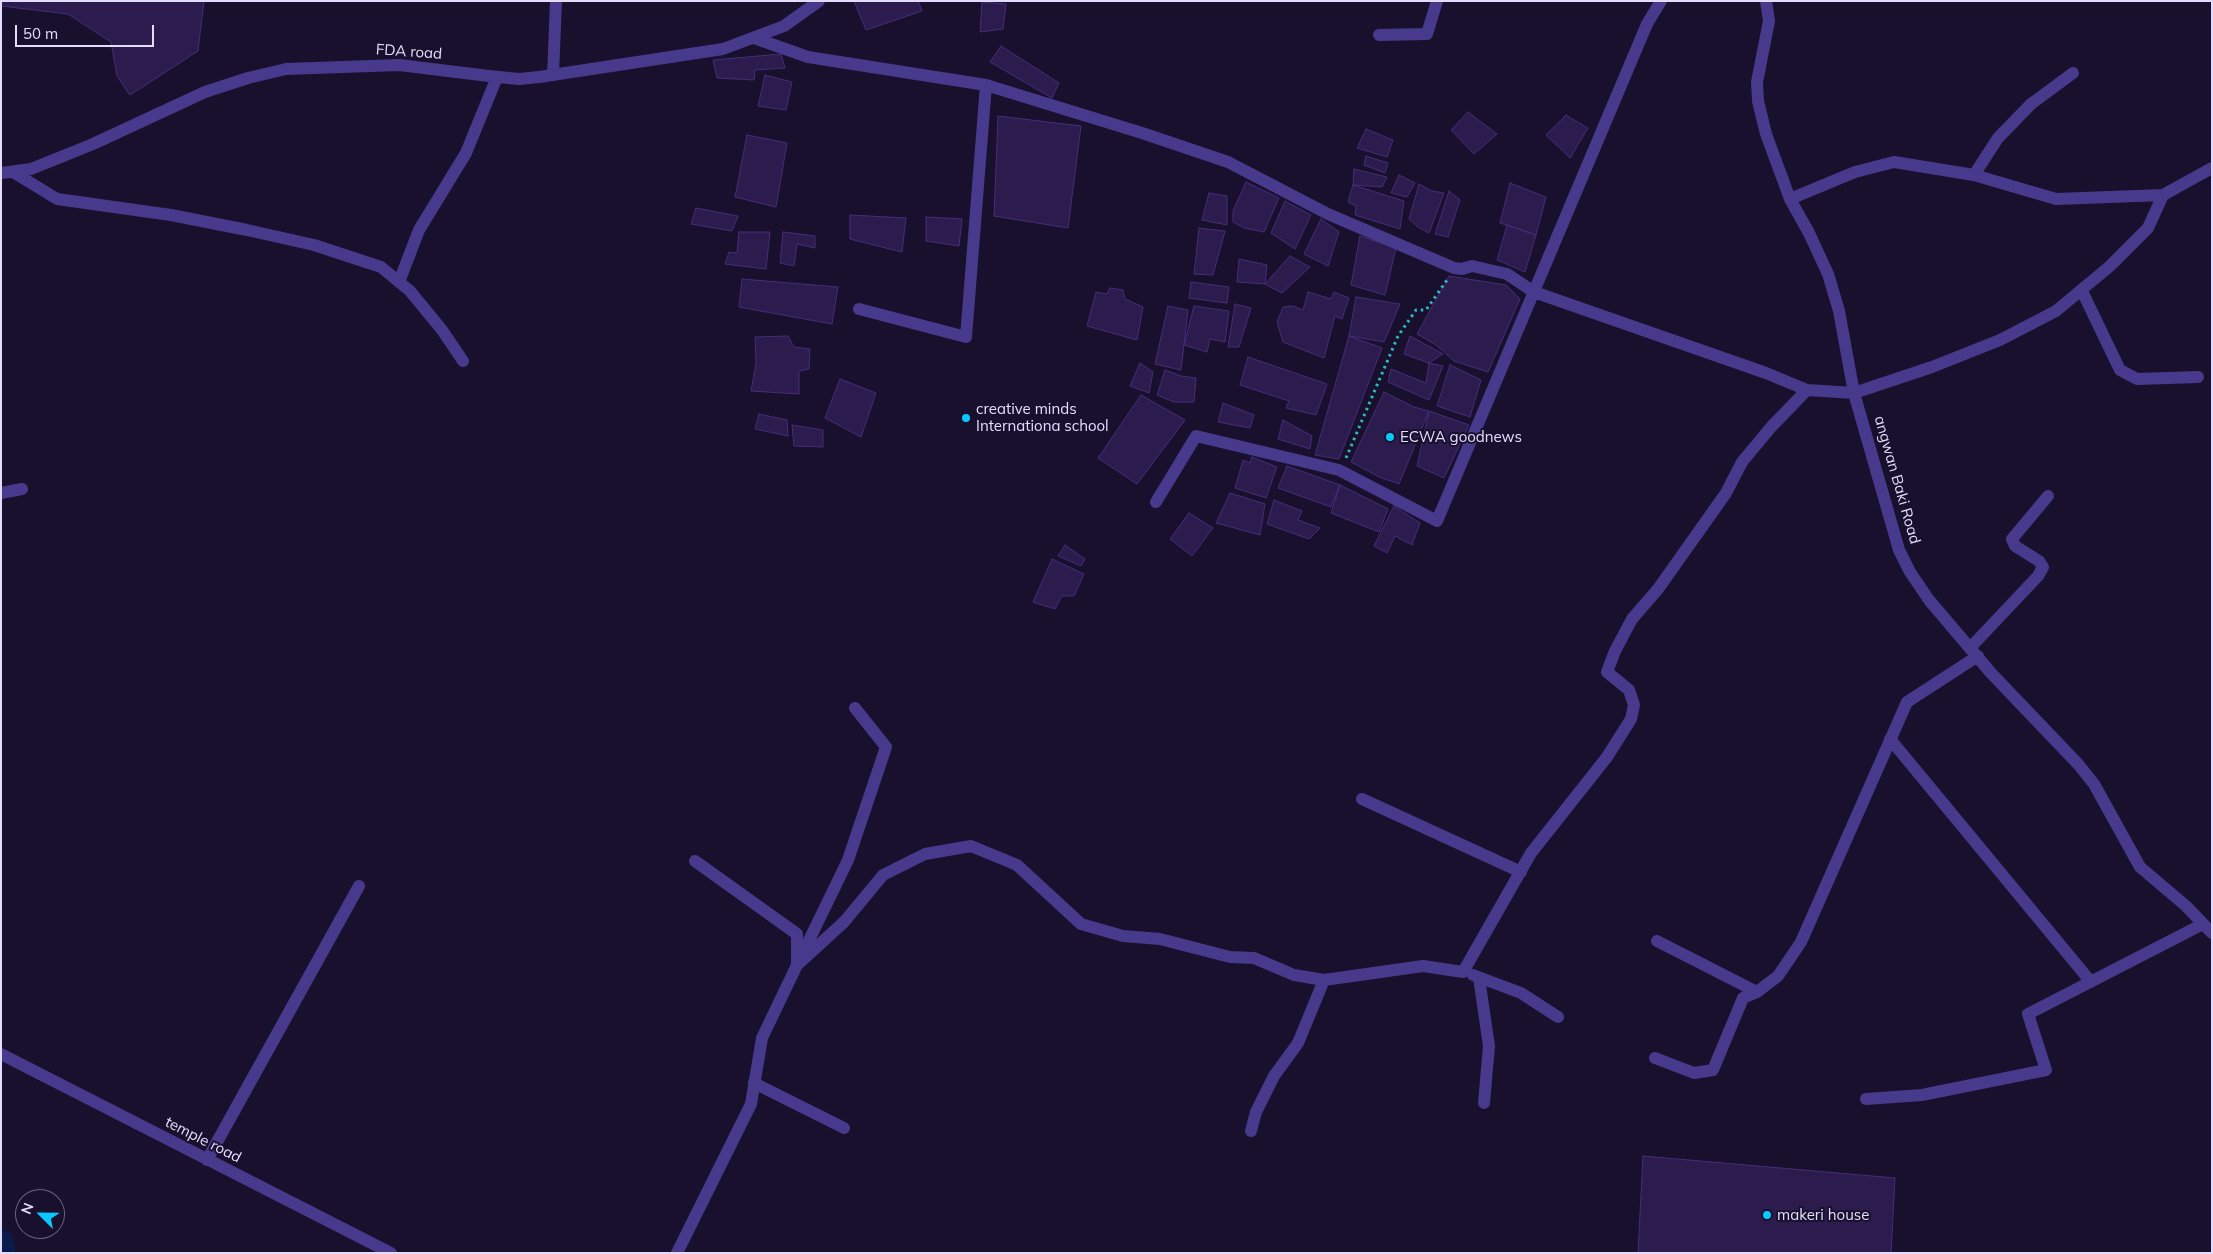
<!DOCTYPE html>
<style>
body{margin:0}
#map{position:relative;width:2213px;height:1254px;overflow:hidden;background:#18102c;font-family:Mulish,sans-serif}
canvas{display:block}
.frame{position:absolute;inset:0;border:2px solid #e4dcff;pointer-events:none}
.north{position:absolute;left:15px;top:1189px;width:50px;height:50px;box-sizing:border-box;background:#18102c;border:1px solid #6a6280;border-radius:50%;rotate:293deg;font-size:14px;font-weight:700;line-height:20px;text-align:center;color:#e4dcff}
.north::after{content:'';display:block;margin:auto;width:18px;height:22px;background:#08c9ff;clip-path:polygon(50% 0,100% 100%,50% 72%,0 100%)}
.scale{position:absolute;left:15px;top:25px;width:139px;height:22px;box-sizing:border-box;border:2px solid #e4dcff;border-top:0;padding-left:6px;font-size:15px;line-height:18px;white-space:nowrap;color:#e4dcff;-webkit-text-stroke:4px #18102c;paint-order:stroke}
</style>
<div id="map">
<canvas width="2213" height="1254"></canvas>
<div class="frame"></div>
<div class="north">N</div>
<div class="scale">50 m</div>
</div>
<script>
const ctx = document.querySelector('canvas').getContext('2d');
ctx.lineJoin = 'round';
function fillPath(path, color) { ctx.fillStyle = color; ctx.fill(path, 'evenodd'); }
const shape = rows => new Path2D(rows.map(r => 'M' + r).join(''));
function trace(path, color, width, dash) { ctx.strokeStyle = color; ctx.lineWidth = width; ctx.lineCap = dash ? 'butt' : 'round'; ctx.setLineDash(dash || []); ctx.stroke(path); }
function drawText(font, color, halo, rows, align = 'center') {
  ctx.font = font + ' Mulish,sans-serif'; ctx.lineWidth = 4; ctx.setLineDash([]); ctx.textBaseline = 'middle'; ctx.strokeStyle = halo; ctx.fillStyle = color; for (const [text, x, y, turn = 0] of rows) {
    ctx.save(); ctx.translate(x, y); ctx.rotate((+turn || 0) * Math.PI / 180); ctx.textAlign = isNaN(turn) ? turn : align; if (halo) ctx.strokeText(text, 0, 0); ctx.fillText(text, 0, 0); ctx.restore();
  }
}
const water = shape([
 [1,1229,11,1233,16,1253,1,1253]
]);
const building = shape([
 [1,1,204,1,198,51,130,95,117,76,111,42,68,14,1,6,1,1],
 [854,1,918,1,922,11,866,30,854,1],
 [982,2,1006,4,1003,29,980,32,982,2],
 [1001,46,1059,83,1052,98,990,62,1001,46],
 [781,54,785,68,755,70,754,80,717,78,713,60,781,54],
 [765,75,792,82,786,110,758,106,765,75],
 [1468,112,1497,134,1474,154,1451,130,1468,112],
 [1566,115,1588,128,1570,158,1546,135,1566,115],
 [998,116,1081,126,1068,228,994,216,998,116],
 [1366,129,1393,140,1387,157,1357,148,1366,129],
 [747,135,787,143,776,207,735,197,747,135],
 [1366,156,1388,163,1385,173,1364,165,1366,156],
 [1354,169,1387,177,1382,187,1353,185,1354,169],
 [1399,175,1415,183,1407,197,1391,193,1399,175],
 [1246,182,1279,198,1264,232,1244,228,1233,222,1233,211,1246,182],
 [1510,183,1546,197,1536,235,1500,223,1510,183],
 [1419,184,1432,191,1444,193,1429,233,1418,227,1409,219,1419,184],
 [1353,185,1404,201,1400,229,1355,215,1356,206,1348,202,1353,185],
 [1449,191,1460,200,1448,237,1435,234,1449,191],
 [1209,193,1227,196,1227,225,1202,220,1209,193],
 [1285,201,1311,215,1295,249,1271,233,1285,201],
 [696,208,738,216,732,231,691,224,696,208],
 [850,215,906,218,902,252,850,239,850,215],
 [926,217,962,219,959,246,926,241,926,217],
 [1321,219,1339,232,1328,266,1304,254,1321,219],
 [1507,225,1536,235,1525,272,1497,260,1507,225],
 [1199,228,1225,231,1213,275,1194,274,1199,228],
 [739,232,770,232,766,269,725,264,729,252,737,253,739,232],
 [783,232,815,236,815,248,797,244,794,266,780,263,783,232],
 [1360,236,1396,248,1385,295,1351,285,1360,236],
 [1290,256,1310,267,1282,293,1265,284,1290,256],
 [1239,259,1267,265,1265,284,1237,282,1239,259],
 [1449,276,1506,285,1520,299,1488,372,1454,361,1436,345,1417,334,1449,276],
 [742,279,838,287,832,324,739,307,742,279],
 [1191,282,1229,287,1227,303,1189,298,1191,282],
 [1110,288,1123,290,1125,299,1143,307,1137,340,1087,326,1096,292,1107,294,1110,288],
 [1308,292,1331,299,1334,292,1349,298,1342,319,1335,316,1324,358,1283,342,1277,322,1283,307,1293,306,1303,310,1308,292],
 [1356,297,1400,304,1384,342,1349,336,1356,297],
 [1235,304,1251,308,1239,347,1228,347,1235,304],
 [1168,306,1188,310,1181,370,1155,364,1168,306],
 [1194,306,1229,311,1225,342,1210,339,1207,352,1184,345,1194,306],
 [788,336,794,347,810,349,809,369,799,371,799,394,751,391,756,364,755,337,788,336],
 [1349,336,1382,348,1339,459,1315,455,1349,336],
 [1410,336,1443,354,1429,363,1404,354,1410,336],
 [1248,357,1327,384,1316,415,1286,408,1289,401,1240,385,1248,357],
 [1140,363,1153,372,1149,393,1130,386,1140,363],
 [1429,363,1443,366,1429,400,1388,382,1391,369,1426,383,1429,363],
 [1450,365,1481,380,1470,417,1437,406,1450,365],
 [1165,370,1181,376,1196,378,1194,402,1174,402,1157,395,1165,370],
 [840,379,876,393,861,437,825,418,840,379],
 [1384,392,1414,407,1429,411,1399,484,1379,477,1351,462,1384,392],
 [1141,395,1185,420,1137,484,1098,458,1141,395],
 [1223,403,1254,415,1250,428,1218,422,1223,403],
 [1429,411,1469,425,1444,478,1417,466,1429,411],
 [759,414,787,420,788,436,755,429,759,414],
 [1283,420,1312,436,1310,449,1278,439,1283,420],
 [792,425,823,430,823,447,794,446,792,425],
 [1252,457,1277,467,1266,498,1235,488,1243,460,1250,463,1252,457],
 [1287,466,1340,485,1331,507,1278,488,1287,466],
 [1340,485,1388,509,1379,532,1331,513,1340,485],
 [1230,493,1265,504,1260,535,1216,523,1230,493],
 [1274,500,1302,511,1298,520,1320,528,1309,539,1267,524,1274,500],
 [1394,506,1420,523,1412,545,1395,536,1387,553,1374,546,1394,506],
 [1189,513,1213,528,1192,556,1170,539,1189,513],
 [1065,545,1085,559,1081,566,1058,556,1065,545],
 [1052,559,1084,574,1074,596,1062,596,1055,609,1033,602,1052,559],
 [1643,1156,1895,1178,1891,1253,1638,1253,1643,1156]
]);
const path = shape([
 [1346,458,1398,336,1416,310,1426,310,1447,280]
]);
const minor = shape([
 [1766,1,1769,21,1757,82,1758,101,1766,134,1790,199,1809,233,1828,274,1839,311,1854,393,1899,550,1910,572,1929,600,1991,673,2078,764,2094,784,2140,867,2186,906,2212,933],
 [1379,35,1427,34,1437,1],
 [754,38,808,57,986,85,966,337,859,309],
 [553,75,556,1],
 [986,85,1142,133,1228,162,1328,214,1454,268,1462,269,1472,266,1507,274,1534,292,1766,373,1807,390,1854,393,1932,367,2000,340,2056,311,2110,266,2148,228,2163,195,2212,168],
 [13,172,57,199,171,215,247,230,314,245,381,267,410,291,442,330,463,361],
 [1,173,31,169,93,144,205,92,248,78,286,69,399,65,489,76,519,79,539,77,723,49,784,26,819,1],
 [1974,175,1998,138,2031,104,2073,73],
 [1790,199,1855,172,1894,162,1974,175,2056,199,2163,195],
 [399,282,419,230,466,153,497,77],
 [2082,291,2120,370,2137,379,2198,377],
 [1,493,22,489],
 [1156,502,1196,436,1339,470,1437,521,1647,24,1661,1],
 [1970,648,2038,576,2043,567,2039,561,2015,546,2012,539,2048,496],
 [855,708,886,747,848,860,797,965,844,922,883,875,925,854,971,846,1017,865,1081,924,1123,936,1160,939,1230,957,1254,958,1294,975,1324,980],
 [1890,739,2091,982],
 [1362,799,1521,872],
 [1657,941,1757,992],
 [1473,975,1521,993,1558,1017],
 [1479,978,1489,1046,1484,1103],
 [1,1054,391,1253],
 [1655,1058,1694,1073,1713,1070,1743,998,1757,992,1778,976,1801,942,1907,702,1978,656],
 [754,1083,844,1128],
 [1866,1099,1922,1095,2046,1070,2028,1014,2203,924],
 [1251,1131,1256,1112,1274,1076,1298,1043,1324,980,1423,966,1463,972,1531,853,1607,757,1631,719,1634,705,1629,690,1607,672,1615,651,1632,619,1658,589,1726,493,1742,462,1772,426,1807,390],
 [207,1160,359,886],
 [677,1253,751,1104,762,1038,797,965,797,934,695,861]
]);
const markers = [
 [966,418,5,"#08c9ff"],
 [1390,437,5,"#08c9ff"],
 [1767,1215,5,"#08c9ff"]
];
const streetNames = [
 ["FDA road",409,52,4],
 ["angwan Baki Road",1897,480,74],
 ["temple road",203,1140,27]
];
const poiNames = [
 ["creative minds",976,409],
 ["Internationa school",976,426],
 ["ECWA goodnews",1400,437],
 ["makeri house",1777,1215]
];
fillPath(water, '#091a4d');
fillPath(building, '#2c1c4e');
trace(building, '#452d7b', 1);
trace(path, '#2cbac3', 3, [2.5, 4]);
trace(minor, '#473a8d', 12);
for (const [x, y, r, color] of markers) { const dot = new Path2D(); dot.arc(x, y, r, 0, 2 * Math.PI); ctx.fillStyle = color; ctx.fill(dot); trace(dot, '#18102c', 2); }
drawText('15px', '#e4dcff', '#18102c', streetNames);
drawText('15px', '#e4dcff', '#18102c', poiNames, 'left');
</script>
